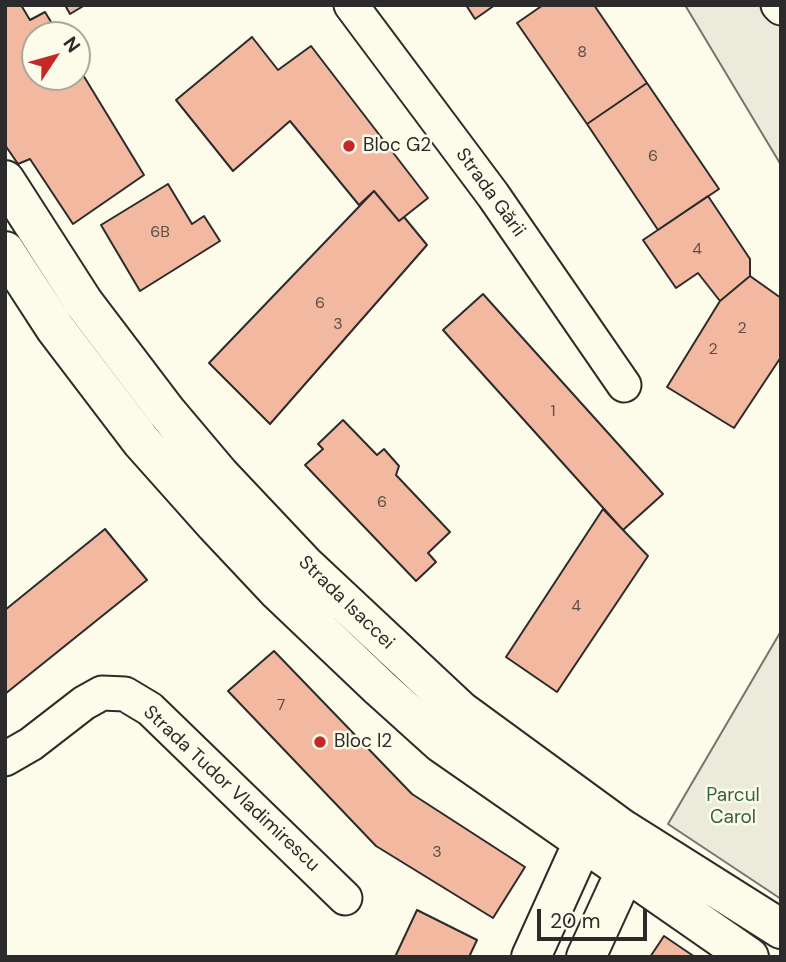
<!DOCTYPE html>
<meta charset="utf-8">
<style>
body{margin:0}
#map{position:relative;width:786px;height:962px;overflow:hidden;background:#fdfbea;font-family:"DM Sans",sans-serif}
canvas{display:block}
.frame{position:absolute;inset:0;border:7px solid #2b2b2b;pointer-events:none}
.north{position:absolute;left:21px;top:21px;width:70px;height:70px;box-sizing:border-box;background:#fdfbea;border:2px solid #a9a89e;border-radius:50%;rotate:54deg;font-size:19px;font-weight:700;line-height:28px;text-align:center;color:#2b2b2b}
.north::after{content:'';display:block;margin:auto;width:24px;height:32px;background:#c62828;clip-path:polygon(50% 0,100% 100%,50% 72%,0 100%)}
.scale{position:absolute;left:537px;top:909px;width:110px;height:32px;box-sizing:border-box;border:4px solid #2b2b2b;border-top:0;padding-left:9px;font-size:21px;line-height:24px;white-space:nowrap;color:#2b2b2b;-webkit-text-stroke:5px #fdfbea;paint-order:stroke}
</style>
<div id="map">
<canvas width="786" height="962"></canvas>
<div class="frame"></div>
<div class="north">N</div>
<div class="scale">20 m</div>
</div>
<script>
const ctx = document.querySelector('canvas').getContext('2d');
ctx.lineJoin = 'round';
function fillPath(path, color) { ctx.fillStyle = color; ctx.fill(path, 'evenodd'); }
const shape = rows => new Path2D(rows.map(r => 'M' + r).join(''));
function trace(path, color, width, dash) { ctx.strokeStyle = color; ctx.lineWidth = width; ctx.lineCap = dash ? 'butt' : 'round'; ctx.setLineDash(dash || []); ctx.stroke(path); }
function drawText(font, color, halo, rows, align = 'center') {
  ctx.font = font + ' "DM Sans",sans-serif'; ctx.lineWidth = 5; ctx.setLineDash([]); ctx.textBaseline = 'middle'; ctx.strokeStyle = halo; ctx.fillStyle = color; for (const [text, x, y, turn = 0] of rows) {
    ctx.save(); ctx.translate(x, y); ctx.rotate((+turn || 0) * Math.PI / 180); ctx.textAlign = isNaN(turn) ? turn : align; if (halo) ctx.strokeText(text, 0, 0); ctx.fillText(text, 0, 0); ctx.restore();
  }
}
const green = shape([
 [781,631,781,899,668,824,781,631]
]);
const parking = shape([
 [685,5,781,5,781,165,685,5]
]);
const building = shape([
 [5,5,21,5,30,20,45,12,59,35,35,35,35,77,77,77,77,65,144,175,73,224,30,159,18,164,5,145,5,5],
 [65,5,85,5,70,14,65,5],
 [466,5,495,5,475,19,466,5],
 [543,5,594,5,647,83,587,124,517,23,543,5],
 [252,37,278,70,311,46,428,198,399,221,374,191,359,205,290,121,233,171,176,100,252,37],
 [647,83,719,189,658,230,587,124,647,83],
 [168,184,192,224,204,216,220,241,140,291,101,225,168,184],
 [374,191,399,221,404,217,427,245,270,424,209,363,374,191],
 [708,196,750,259,750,276,720,301,698,273,676,288,643,240,708,196],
 [750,276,781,298,781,357,734,428,667,387,720,301,750,276],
 [483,294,663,494,623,530,443,330,483,294],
 [343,420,377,455,384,449,399,466,396,475,450,532,428,553,436,562,416,581,305,465,323,449,318,444,343,420],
 [603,509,648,556,557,692,506,657,603,509],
 [105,529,147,580,5,694,5,610,105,529],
 [274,651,412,794,525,867,493,918,376,846,228,691,274,651],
 [417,910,477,940,469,957,395,957,417,910],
 [664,936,695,957,650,957,664,936]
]);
const street = shape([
 [351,5,493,195,624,385],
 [778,5,781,8],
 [5,759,31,744,84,703,102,693,125,694,150,709,345,898]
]);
const primary = shape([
 [5,180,84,303,166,411,220,475,304,564,461,711,621,828,781,929],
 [5,251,55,328,141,441,215,524,278,591,380,688,441,743,749,957],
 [531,957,583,842],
 [586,957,625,872,623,848]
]);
const markers = [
 [349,146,7,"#c62828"],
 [320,742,7,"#c62828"]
];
const numberNames = [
 ["8",582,53],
 ["6",653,157],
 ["6B",160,233],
 ["4",697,250],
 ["6",320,304],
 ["3",338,325],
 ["2",742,329],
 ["2",713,350],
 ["1",553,412],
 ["6",382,503],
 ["4",576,607],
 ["7",281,706],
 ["3",437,853]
];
const poiNames = [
 ["Bloc G2",363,146],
 ["Bloc I2",334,742]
];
const streetNames = [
 ["Strada Gării",490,193,54],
 ["Strada Isaccei",346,603,44],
 ["Strada Tudor Vladimirescu",231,789,43]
];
const parkNames = [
 ["Parcul",733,796],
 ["Carol",733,818]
];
fillPath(green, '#ecebdb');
trace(green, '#74746e', 2);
fillPath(parking, '#eceadb');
trace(parking, '#74746e', 2);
fillPath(building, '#f2b8a0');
trace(building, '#2b2b2b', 2);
trace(street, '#2b2b2b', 37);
trace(primary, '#2b2b2b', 42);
trace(street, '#fdfbea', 33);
trace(primary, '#fdfbea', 38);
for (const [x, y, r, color] of markers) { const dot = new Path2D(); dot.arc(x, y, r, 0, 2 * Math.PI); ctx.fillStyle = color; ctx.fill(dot); trace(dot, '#fdfbea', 2.5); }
drawText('16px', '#5d4e48', null, numberNames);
drawText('19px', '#2b2b2b', '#fdfbea', poiNames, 'left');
drawText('19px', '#2b2b2b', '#fdfbea', streetNames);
drawText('19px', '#34623c', '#fdfbea', parkNames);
</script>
